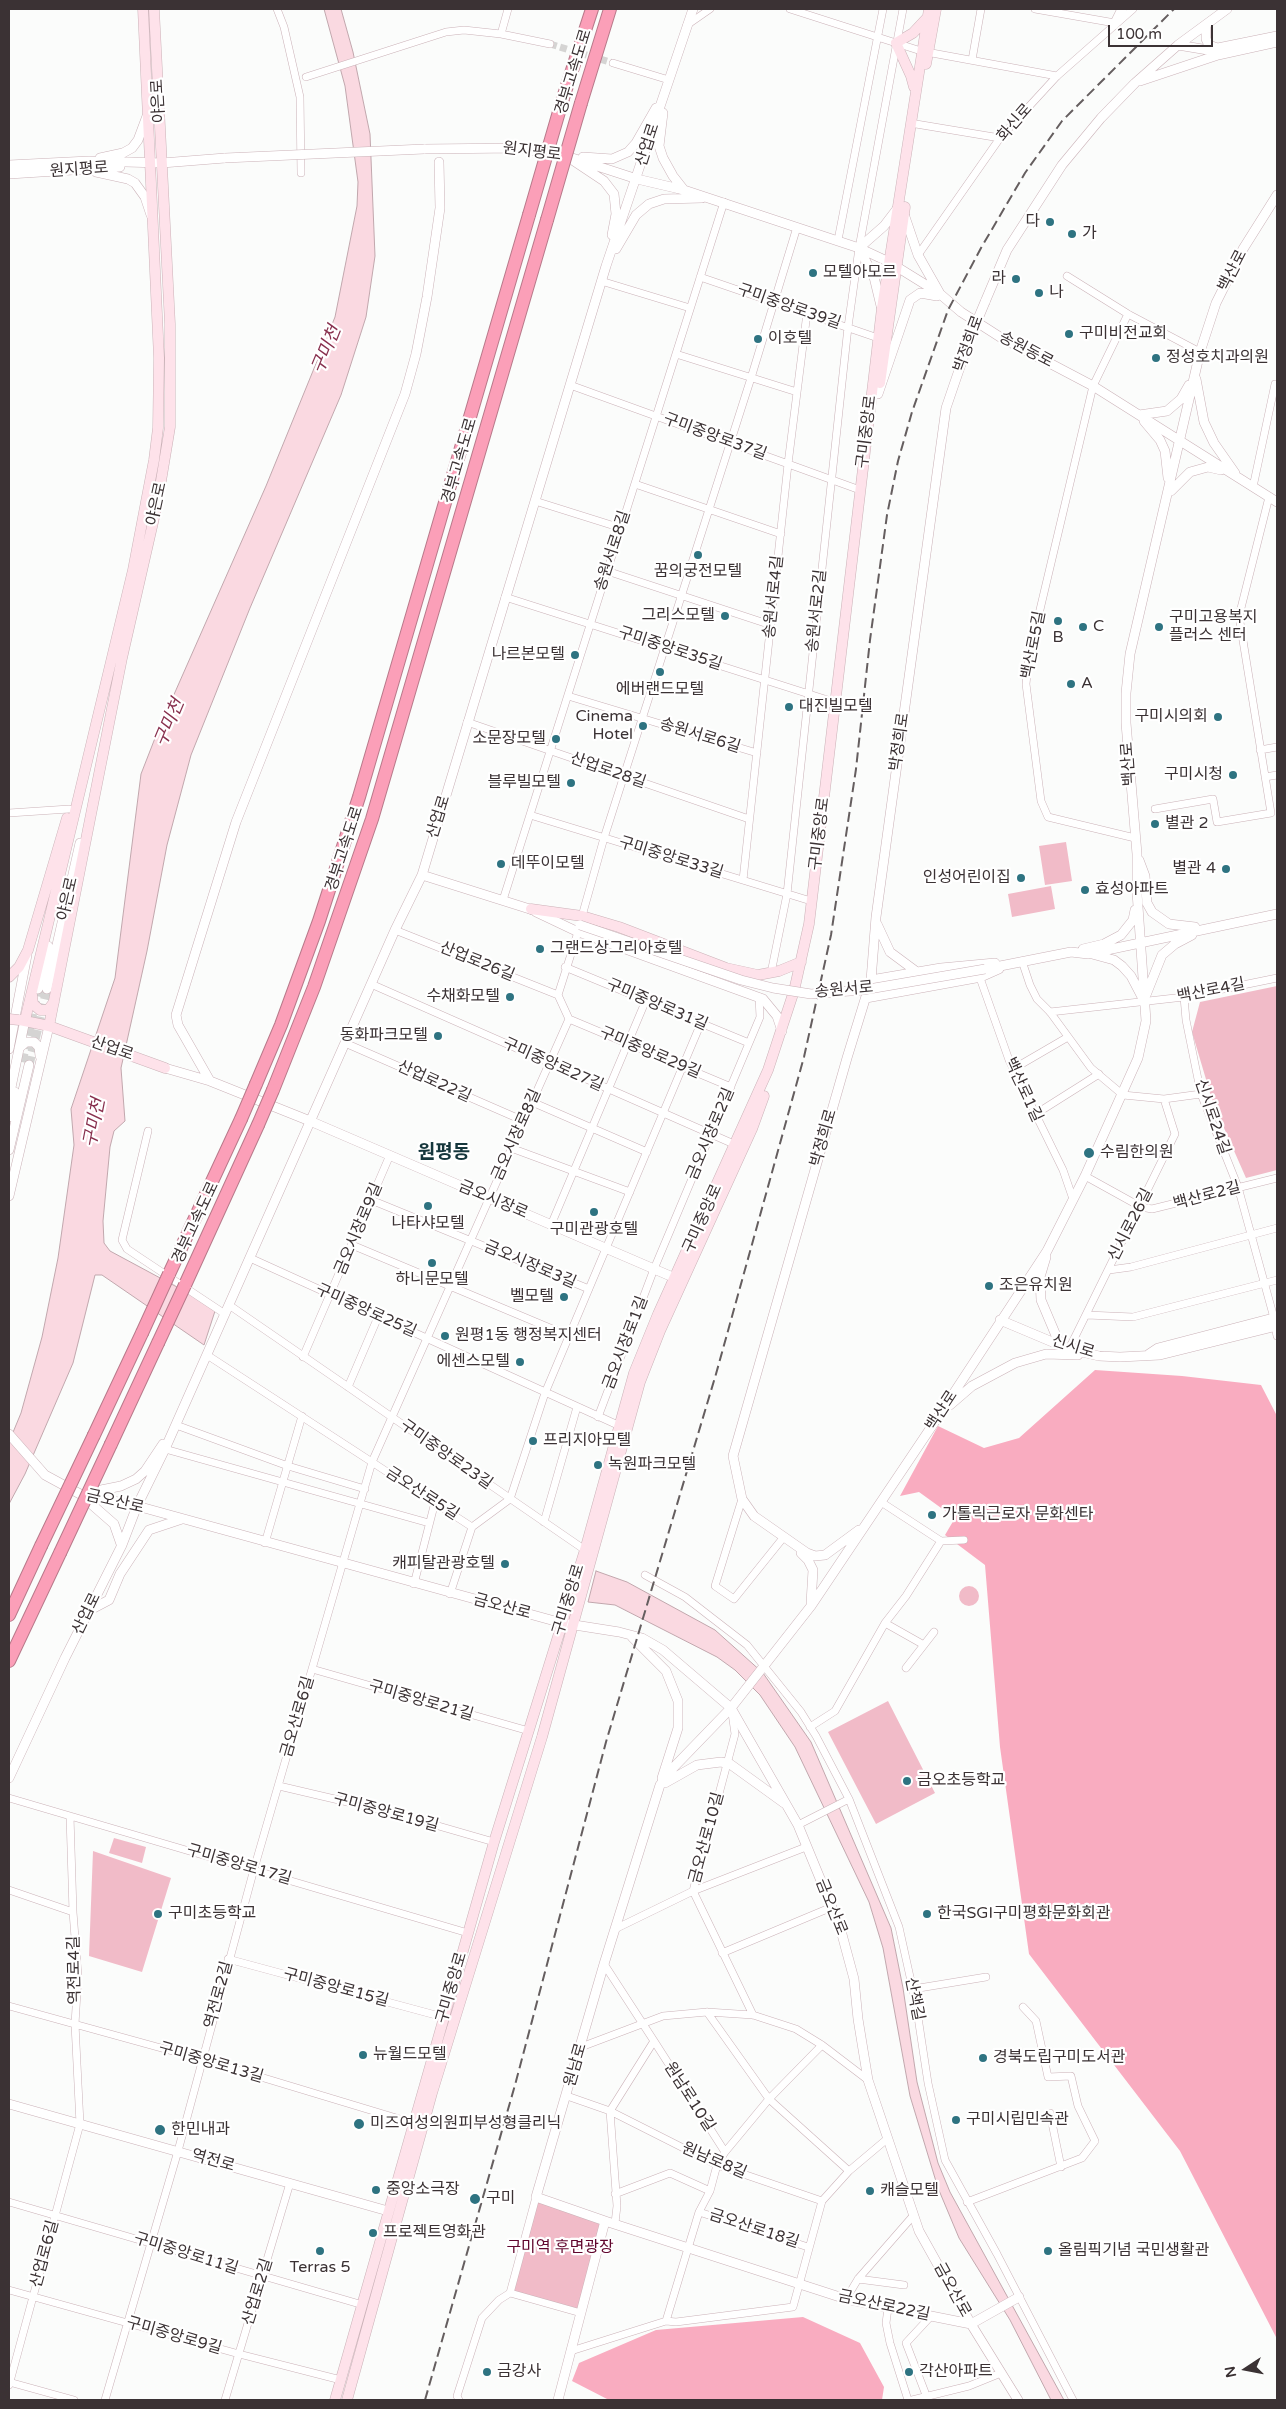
<!DOCTYPE html>
<meta charset="utf-8">
<style>
body{margin:0}
#map{position:relative;width:1286px;height:2409px;overflow:hidden;background:#fbfcfb;font-family:"Varela Round",sans-serif}
canvas{display:block}
.frame{position:absolute;inset:0;border:10px solid #3b3234;pointer-events:none}
.north{position:absolute;left:1221px;top:2344px;width:50px;height:50px;-webkit-text-stroke:4px #fff;paint-order:stroke;rotate:259deg;font-size:14px;font-weight:700;line-height:20px;text-align:center;color:#3b3234}
.north::after{content:'';display:block;margin:auto;width:18px;height:22px;background:#3b3234;clip-path:polygon(50% 0,100% 100%,50% 72%,0 100%)}
.scale{position:absolute;left:1108px;top:25px;width:105px;height:22px;box-sizing:border-box;border:2px solid #3b3234;border-top:0;padding-left:6px;font-size:15px;line-height:18px;white-space:nowrap;color:#3b3234;-webkit-text-stroke:4px #fff;paint-order:stroke}
</style>
<div id="map">
<canvas width="1286" height="2409"></canvas>
<div class="frame"></div>
<div class="north">N</div>
<div class="scale">100 m</div>
</div>
<script>
const ctx = document.querySelector('canvas').getContext('2d');
ctx.lineJoin = 'round';
function fillPath(path, color) { ctx.fillStyle = color; ctx.fill(path, 'evenodd'); }
const shape = rows => new Path2D(rows.map(r => 'M' + r).join(''));
function trace(path, color, width, dash) { ctx.strokeStyle = color; ctx.lineWidth = width; ctx.lineCap = dash ? 'butt' : 'round'; ctx.setLineDash(dash || []); ctx.stroke(path); }
function drawText(font, color, halo, rows, align = 'center') {
  ctx.font = font + ' "Varela Round","Noto Sans KR",sans-serif'; ctx.lineWidth = 4.5; ctx.setLineDash([]); ctx.textBaseline = 'middle'; ctx.strokeStyle = halo; ctx.fillStyle = color; for (const [text, x, y, turn = 0] of rows) {
    ctx.save(); ctx.translate(x, y); ctx.rotate((+turn || 0) * Math.PI / 180); ctx.textAlign = isNaN(turn) ? turn : align; if (halo) ctx.strokeText(text, 0, 0); ctx.fillText(text, 0, 0); ctx.restore();
  }
}
const green = shape([
 [1066,842,1072,881,1045,885,1039,846],
 [1051,886,1055,909,1012,917,1008,894],
 [1277,986,1277,1170,1246,1178,1213,1103,1192,1032,1200,1002],
 '959 1596a10 10 0 1 1 20 0a10 10 0 1 1-20 0Z',
 [888,1701,935,1793,876,1824,828,1732],
 [114,1838,146,1847,142,1863,109,1853],
 [93,1851,171,1878,142,1972,89,1956],
 [536,2197,605,2221,581,2313,510,2293]
]);
const forest = shape([
 [1095,1370,1182,1376,1261,1385,1277,1416,1277,2339,1180,2151,1029,1954,1000,1747,985,1565,945,1535,955,1518,919,1492,900,1496,938,1426,984,1448,1019,1438],
 [803,2317,860,2343,884,2387,882,2400,609,2400,572,2381,579,2363,656,2330]
]);
const water = shape([
 [324,9,341,9,353,52,370,134,375,256,366,317,341,395,250,608,191,755,167,845,147,951,121,1068,125,1121,114,1131,110,1147,103,1221,104,1243,110,1251,216,1308,204,1345,102,1275,95,1275,73,1363,25,1474,9,1504,9,1442,21,1413,42,1337,58,1258,74,1145,71,1109,115,978,141,774,157,733,266,486,335,317,357,206,358,182,345,86,324,9],
 [596,1571,627,1582,715,1630,763,1673,811,1742,891,1928,903,1988,917,2082,938,2163,950,2192,1064,2400,1051,2400,1010,2320,959,2238,938,2188,910,2096,883,1948,869,1902,795,1747,760,1695,735,1670,717,1657,615,1605,588,1602,596,1571]
]);
const minorTunnel = shape([
 [550,44,613,63]
]);
const tertiaryTunnel = shape([
 [22,1062,38,989],
 [29,1065,47,989]
]);
const minor = shape([
 [277,9,284,27,300,97,301,173],
 [790,9,921,51,1057,76],
 [1035,9,1115,23],
 [687,25,710,9],
 [501,34,508,9],
 [972,60,981,9],
 [613,63,669,80],
 [306,77,446,32,464,30,501,34,550,44],
 [916,124,1000,138],
 [838,240,883,9],
 [918,255,1000,138,1057,76,1133,9],
 [1067,276,1128,314,1200,352],
 [700,277,878,338],
 [601,281,690,308],
 [1128,314,1093,386,1029,656,1026,684,1041,801,1048,817,1135,838],
 [676,354,797,392],
 [570,385,860,490],
 [635,484,781,534],
 [1253,487,1275,384],
 [535,501,621,528],
 [607,571,771,625],
 [505,597,834,702],
 [568,696,757,753],
 [467,722,749,819],
 [1260,750,1277,747],
 [1265,777,1277,775],
 [1155,809,1213,799,1217,822,1271,813,1239,616,1269,497],
 [9,813,69,809],
 [530,815,811,901],
 [743,880,788,464,807,313],
 [503,900,724,202],
 [582,916,604,838,751,378,797,227],
 [395,930,558,995],
 [1022,961,1030,985,1037,999,1050,1012,1091,1068,1123,1095,1164,1099,1201,1094],
 [565,967,749,1043],
 [771,973,787,894,848,327,859,248,903,9],
 [980,978,1009,1060,1063,1170,1073,1199],
 [371,984,736,1145],
 [1184,997,1186,1020,1201,1094,1238,1187,1274,1318],
 [1050,1012,1184,997,1277,978],
 [569,1019,731,1087],
 [345,1043,524,1121],
 [1013,1069,1068,1037],
 [532,1102,647,1152],
 [1034,1115,1099,1074],
 [148,1131,122,1240,127,1249,225,1314],
 [511,1148,630,1192],
 [1085,1176,1141,1207,1152,1209,1277,1178],
 [371,1200,589,1289],
 [551,1225,646,1000],
 [352,1245,569,1336],
 [250,1258,620,1426],
 [1109,1270,1131,1267,1277,1228],
 [229,1305,585,1550],
 [1087,1315,1133,1317,1277,1280],
 [1275,1327,1277,1336],
 [1069,1349,1175,1134,1164,1099],
 [207,1355,472,1527],
 [303,1357,390,1155],
 [348,1387,378,1317],
 [598,1417,654,1269,760,1017,759,997],
 [176,1425,288,1466,365,1489],
 [165,1449,429,1523],
 [742,1499,715,1586,734,1599,783,1538],
 [881,1502,941,1541,964,1540],
 [544,1522,577,1407],
 [265,1543,302,1416],
 [645,1575,685,1597,747,1645,801,1712,816,1736,849,1799,899,1927,916,2004,928,2083,945,2160,997,2254,1073,2400],
 [414,1584,435,1502],
 [450,1594,472,1527,510,1499,545,1393,701,1023],
 [885,1623,924,1645],
 [906,1668,934,1632],
 [312,1669,529,1731],
 [732,1713,735,1734,693,1891,753,2015],
 [810,1727,835,1711,885,1623,906,1596,941,1541],
 [279,1786,390,1812,494,1842],
 [9,1798,468,1933],
 [798,1825,849,1799],
 [9,1890,73,1912],
 [615,1929,693,1891,806,1847],
 [722,1953,832,1907],
 [228,1959,443,2017],
 [604,1964,654,2041,610,2111,617,2206,615,2223],
 [913,1989,986,1977],
 [9,2006,201,2059,413,2123],
 [707,2012,769,2099,849,2171],
 [654,2041,725,2152],
 [581,2047,663,2016,707,2012,753,2015,796,2029,822,2045,868,2080],
 [567,2096,610,2111,717,2165,822,2201],
 [1050,2113,1061,2167],
 [615,2194,670,2173,710,2191],
 [536,2197,510,2293,581,2313],
 [9,2202,363,2305],
 [967,2202,1082,2158,1095,2141,1078,2106,1071,2076,1048,2077,1036,2021,1023,2007],
 [699,2212,808,2247],
 [858,2279,904,2285],
 [9,2290,239,2354,341,2380],
 [846,2299,858,2279,913,2216],
 [888,2308,886,2323,890,2343,908,2400],
 [666,2321,699,2212,710,2191,717,2165,725,2152,769,2099,822,2045],
 [571,2351,666,2321,676,2322,793,2307,822,2201,849,2171,887,2139],
 [9,2382,74,2400],
 [9,2385,80,2124,75,2024,78,1976,73,1912,70,1816],
 [926,2395,906,2343,931,2316],
 [105,2400,178,2151,254,1869,372,1462,569,1019,558,995,578,932],
 [225,2400,290,2183],
 [459,2400,457,2396,482,2318,499,2300,510,2293],
 [912,2400,969,2386,1001,2373]
]);
const tertiary = shape([
 [1115,23,1122,9],
 [1206,25,1206,39,1209,45,1217,48],
 [1178,45,1208,50,1277,36],
 [1140,81,1218,55,1277,42],
 [663,113,659,146,663,158,673,176,684,190],
 [424,149,517,148,563,155,637,179,684,190,859,248,889,262,939,293,961,312,1000,337,1093,386,1277,502],
 [583,157,612,159,628,152,636,143,656,108],
 [100,158,123,153,132,148,138,140,147,116],
 [574,161,604,181,614,194,616,214,612,235],
 [9,165,89,161,162,163,225,158],
 [96,172,128,179,135,183,145,197,151,215],
 [9,174,120,167],
 [904,214,918,255,939,292],
 [859,248,874,277,881,306],
 [859,248,884,226,897,209],
 [616,249,636,215,649,204,664,199,702,198],
 [985,302,1007,250,1062,165,1101,118,1135,83,1178,45,1227,9],
 [1196,379,1204,422,1214,443,1235,473],
 [878,394,910,300,920,293,937,296],
 [1139,415,1167,411,1181,399,1189,385],
 [1144,421,1160,440,1165,451,1168,478],
 [1171,491,1190,472,1208,467,1221,470],
 [1139,860,1145,876,1147,903,1152,912,1169,924,1195,927],
 [422,875,536,911],
 [536,912,576,931,763,999,777,1016,782,1031],
 [877,924,890,952,917,972],
 [1083,949,1104,944,1121,935,1133,920,1135,910],
 [1092,954,1114,960,1122,966,1131,976,1142,997],
 [985,969,1071,952,1088,954,1277,914],
 [871,980,941,968,995,963],
 [38,989,48,946],
 [47,989,80,843],
 [1146,995,1162,955,1175,944,1192,935],
 [866,998,981,977,999,969],
 [19,1048,26,1042,34,1042,39,1047,40,1056],
 [9,1049,27,955],
 [165,1068,210,1081,310,1121,675,1278],
 [210,1081,178,1025,176,1015,236,822,405,394,416,354,427,297,440,208,439,162],
 [9,1097,25,1020],
 [9,1117,15,1092],
 [9,1150,29,1065],
 [9,1196,49,1026],
 [1046,1257,1040,1277,1041,1300,1060,1345],
 [1000,1320,1069,1349,1099,1356,1120,1357,1160,1355,1277,1326],
 [1149,1354,1158,1348,1277,1317],
 [950,1405,972,1386,1015,1363,1046,1354,1078,1355],
 [9,1434,45,1475,80,1494,137,1506,562,1623,619,1632,642,1638,663,1650,731,1708,798,1825,840,1927,854,1979,858,2019,868,2080,919,2231,971,2324,1018,2400],
 [86,1493,121,1486,136,1479,145,1471,163,1444],
 [82,1496,114,1524,121,1544],
 [859,1530,825,1555,815,1556,807,1553,754,1516,742,1499,733,1456,847,1058,871,980,876,917,946,408,970,338],
 [801,1553,808,1560,813,1570,811,1603],
 [88,1611,109,1600,120,1574,149,1530,182,1519],
 [632,1637,666,1671,678,1701,678,1728,662,1778],
 [9,1778,65,1658,122,1545,137,1506,165,1449,395,930,422,875,606,266,693,9],
 [665,1783,697,1765,721,1762,730,1764,784,1803],
 [9,2104,388,2211],
 [605,2221,846,2299,971,2324,1019,2297],
 [558,2400,605,2221,536,2197,604,1964,660,1785,674,1767,731,1708,811,1606,942,1411,1047,1251,1085,1176,1138,1058,1146,1021,1137,892,1137,854,1126,723,1126,693,1130,654,1200,352,1216,303,1243,249,1277,195]
]);
const secondary = shape([
 [926,64,936,9],
 [914,87,911,76,896,43,913,33,927,18],
 [880,383,905,207],
 [531,909,582,916,619,927,726,968,758,975,779,971,801,962],
 [9,977,19,967,28,950,67,818],
 [32,995,33,1004,40,1010,48,1010,54,1002],
 [20,1020,49,1026,165,1068],
 [25,1020,133,570,154,460,158,428,159,358,143,9],
 [49,1026,122,658,157,505,170,427,170,324,154,9],
 [335,2400,494,1842,585,1550,634,1373,658,1314,768,1070,794,991,809,924,882,308,929,9],
 [347,2400,432,2093,542,1737,640,1382,660,1331,752,1129,764,1096]
]);
const motorway = shape([
 [563,98,592,9],
 [581,103,610,9],
 [256,1084,281,1025,319,921,359,797,529,215],
 [273,1090,314,987,372,819,547,220],
 [169,1274,241,1119],
 [185,1285,258,1125],
 [94,1435,142,1333],
 [111,1444,158,1343],
 [9,1615,41,1546],
 [9,1661,60,1553]
]);
const rail = shape([
 [425,2400,515,2085,606,1742,716,1374,804,1057,831,935,856,769,870,640,887,515,898,461,912,412,948,310,981,248,1025,173,1062,121,1174,9]
]);
const tertiaryBridge = shape([
 [225,158,424,149],
 [970,338,985,302],
 [580,925,741,980,773,988,811,994,863,990,985,969]
]);
const secondaryBridge = shape([
 [9,1019,19,1020]
]);
const motorwayBridge = shape([
 [529,215,563,98],
 [547,220,581,103],
 [241,1119,256,1084],
 [258,1125,273,1090],
 [142,1333,169,1274],
 [158,1343,185,1285],
 [41,1546,94,1435],
 [60,1553,111,1444]
]);
const markers = [
 [1050,222,5,"#2e7381"],
 [1072,234,5,"#2e7381"],
 [813,273,5,"#2e7381"],
 [1016,279,5,"#2e7381"],
 [1039,293,5,"#2e7381"],
 [1069,334,5,"#2e7381"],
 [758,339,5,"#2e7381"],
 [1156,358,5,"#2e7381"],
 [698,555,5,"#2e7381"],
 [725,616,5,"#2e7381"],
 [1058,621,5,"#2e7381"],
 [1083,627,5,"#2e7381"],
 [1159,627,5,"#2e7381"],
 [575,655,5,"#2e7381"],
 [660,672,5,"#2e7381"],
 [1071,684,5,"#2e7381"],
 [789,707,5,"#2e7381"],
 [1218,717,5,"#2e7381"],
 [643,726,5,"#2e7381"],
 [556,739,5,"#2e7381"],
 [1233,775,5,"#2e7381"],
 [571,783,5,"#2e7381"],
 [1155,824,5,"#2e7381"],
 [501,864,5,"#2e7381"],
 [1226,869,5,"#2e7381"],
 [1021,878,5,"#2e7381"],
 [1085,890,5,"#2e7381"],
 [540,949,5,"#2e7381"],
 [510,997,5,"#2e7381"],
 [438,1036,5,"#2e7381"],
 [1089,1153,6,"#2e7381"],
 [428,1206,5,"#2e7381"],
 [594,1212,5,"#2e7381"],
 [432,1263,5,"#2e7381"],
 [989,1286,5,"#2e7381"],
 [564,1297,5,"#2e7381"],
 [445,1336,5,"#2e7381"],
 [520,1362,5,"#2e7381"],
 [533,1441,5,"#2e7381"],
 [598,1465,5,"#2e7381"],
 [932,1515,5,"#2e7381"],
 [505,1564,5,"#2e7381"],
 [907,1781,5,"#2e7381"],
 [158,1914,5,"#2e7381"],
 [927,1914,5,"#2e7381"],
 [363,2055,5,"#2e7381"],
 [983,2058,5,"#2e7381"],
 [956,2120,5,"#2e7381"],
 [359,2124,6,"#2e7381"],
 [160,2130,6,"#2e7381"],
 [376,2190,5,"#2e7381"],
 [870,2191,5,"#2e7381"],
 [475,2199,6,"#2e7381"],
 [373,2233,5,"#2e7381"],
 [320,2251,5,"#2e7381"],
 [1048,2251,5,"#2e7381"],
 [487,2372,5,"#2e7381"],
 [909,2372,5,"#2e7381"]
];
const streetNames = [
 ["경부고속도로",574,72,-73],
 ["야은로",159,101,-93],
 ["화신로",1015,123,-49],
 ["산업로",648,145,-72],
 ["원지평로",532,152,7],
 ["원지평로",79,170,-4],
 ["백산로",1233,271,-63],
 ["구미중앙로39길",789,307,19],
 ["박정희로",969,344,-70],
 ["송원동로",1026,350,28],
 ["구미중앙로",867,432,-83],
 ["구미중앙로37길",715,437,20],
 ["경부고속도로",460,461,-74],
 ["야은로",157,504,-78],
 ["송원서로8길",613,551,-72],
 ["송원서로4길",774,597,-84],
 ["송원서로2길",817,611,-84],
 ["백산로5길",1034,645,-79],
 ["구미중앙로35길",670,649,18],
 ["송원서로6길",700,736,17],
 ["박정희로",900,742,-82],
 ["백산로",1129,764,-94],
 ["산업로28길",608,771,19],
 ["산업로",439,817,-73],
 ["구미중앙로",820,834,-83],
 ["경부고속도로",345,849,-72],
 ["구미중앙로33길",671,858,17],
 ["야은로",68,899,-77],
 ["산업로26길",477,962,22],
 ["송원서로",844,990,-5],
 ["백산로4길",1211,991,-11],
 ["구미중앙로31길",657,1005,23],
 ["산업로",112,1049,19],
 ["구미중앙로29길",650,1053,23],
 ["구미중앙로27길",553,1065,24],
 ["산업로22길",434,1082,24],
 ["백산로1길",1023,1090,65],
 ["신시로24길",1212,1117,71],
 ["금오시장로2길",711,1134,-67],
 ["금오시장로8길",517,1135,-66],
 ["박정희로",824,1138,-74],
 ["백산로2길",1207,1196,-15],
 ["금오시장로",493,1200,23],
 ["구미중앙로",703,1219,-66],
 ["경부고속도로",196,1223,-65],
 ["신시로26길",1131,1225,-63],
 ["금오시장로9길",359,1229,-67],
 ["금오시장로3길",530,1265,23],
 ["구미중앙로25길",366,1311,24],
 ["금오시장로1길",626,1343,-69],
 ["신시로",1073,1347,17],
 ["백산로",942,1411,-57],
 ["구미중앙로23길",446,1455,35],
 ["금오산로5길",422,1494,33],
 ["금오산로",115,1502,13],
 ["구미중앙로",569,1600,-73],
 ["금오산로",502,1607,15],
 ["산업로",87,1614,-64],
 ["구미중앙로21길",421,1701,16],
 ["금오산로6길",298,1717,-74],
 ["구미중앙로19길",386,1813,15],
 ["금오산로10길",707,1838,-75],
 ["구미중앙로17길",239,1865,16],
 ["금오산로",831,1907,68],
 ["역전로4길",75,1970,-91],
 ["구미중앙로15길",336,1988,15],
 ["구미중앙로",452,1988,-74],
 ["역전로2길",219,1995,-75],
 ["산책길",914,1999,79],
 ["구미중앙로13길",211,2063,16],
 ["원남로",576,2065,-74],
 ["원남로10길",689,2097,57],
 ["역전로",213,2161,16],
 ["원남로8길",714,2161,23],
 ["금오산로18길",754,2229,18],
 ["산업로6길",45,2254,-75],
 ["구미중앙로11길",186,2254,17],
 ["금오산로",952,2290,61],
 ["산업로2길",258,2292,-73],
 ["금오산로22길",884,2306,12],
 ["구미중앙로9길",174,2336,16]
];
const poiNames = [
 ["다",1040,222,"right"],
 ["가",1082,234],
 ["모텔아모르",823,273],
 ["라",1006,279,"right"],
 ["나",1049,293],
 ["구미비전교회",1079,334],
 ["이호텔",768,339],
 ["정성호치과의원",1166,358],
 ["꿈의궁전모텔",698,572,"center"],
 ["그리스모텔",715,616,"right"],
 ["구미고용복지",1169,618],
 ["플러스 센터",1169,636],
 ["C",1093,627],
 ["B",1058,638,"center"],
 ["나르본모텔",565,655,"right"],
 ["A",1081,684],
 ["에버랜드모텔",660,690,"center"],
 ["대진빌모텔",799,707],
 ["Cinema",633,717,"right"],
 ["Hotel",633,735,"right"],
 ["구미시의회",1208,717,"right"],
 ["소문장모텔",546,739,"right"],
 ["구미시청",1223,775,"right"],
 ["블루빌모텔",561,783,"right"],
 ["별관 2",1165,824],
 ["데뚜이모텔",511,864],
 ["별관 4",1216,869,"right"],
 ["인성어린이집",1011,878,"right"],
 ["효성아파트",1095,890],
 ["그랜드상그리아호텔",550,949],
 ["수채화모텔",500,997,"right"],
 ["동화파크모텔",428,1036,"right"],
 ["수림한의원",1100,1153],
 ["나타샤모텔",428,1224,"center"],
 ["구미관광호텔",594,1230,"center"],
 ["하니문모텔",432,1280,"center"],
 ["조은유치원",999,1286],
 ["벨모텔",554,1297,"right"],
 ["원평1동 행정복지센터",455,1336],
 ["에센스모텔",510,1362,"right"],
 ["프리지아모텔",543,1441],
 ["녹원파크모텔",608,1465],
 ["가톨릭근로자 문화센타",942,1515],
 ["캐피탈관광호텔",495,1564,"right"],
 ["금오초등학교",917,1781],
 ["구미초등학교",168,1914],
 ["한국SGI구미평화문화회관",937,1914],
 ["뉴월드모텔",373,2055],
 ["경북도립구미도서관",993,2058],
 ["구미시립민속관",966,2120],
 ["미즈여성의원피부성형클리닉",370,2124],
 ["한민내과",171,2130],
 ["중앙소극장",386,2190],
 ["캐슬모텔",880,2191],
 ["구미",486,2199],
 ["프로젝트영화관",383,2233],
 ["올림픽기념 국민생활관",1058,2251],
 ["Terras 5",320,2268,"center"],
 ["금강사",497,2372],
 ["각산아파트",919,2372]
];
const parkNames = [
 ["구미역 후면광장",560,2248]
];
const waterNames = [
 ["구미천",327,350,-68],
 ["구미천",170,723,-67],
 ["구미천",95,1123,-79]
];
const quarterNames = [
 ["원평동",444,1153]
];
fillPath(green, '#f1bbc8');
fillPath(forest, '#f9acc0');
fillPath(water, '#fad9e1');
trace(water, '#c1a7ad', 1);
trace(minorTunnel, '#d5d4d3', 7, [7, 3.5]);
trace(tertiaryTunnel, '#d5d4d3', 9, [9, 4.5]);
trace(minor, '#cbb2b8', 8);
trace(tertiary, '#cbb2b8', 10);
trace(secondary, '#cbb2b8', 11);
trace(motorway, '#b8798a', 14);
trace(minor, '#fff', 7);
trace(tertiary, '#fff', 9);
trace(secondary, '#fee2ea', 10);
trace(motorway, '#fb9fb8', 12);
trace(rail, '#655e5f', 2, [10, 5]);
trace(tertiaryBridge, '#cbb2b8', 10, []);
trace(secondaryBridge, '#cbb2b8', 11, []);
trace(motorwayBridge, '#b8798a', 14, []);
trace(tertiaryBridge, '#fff', 9);
trace(secondaryBridge, '#fee2ea', 10);
trace(motorwayBridge, '#fb9fb8', 12);
for (const [x, y, r, color] of markers) { const dot = new Path2D(); dot.arc(x, y, r, 0, 2 * Math.PI); ctx.fillStyle = color; ctx.fill(dot); trace(dot, '#fff', 2); }
drawText('16px', '#3b3234', '#fff', streetNames);
drawText('16px', '#3b3234', '#fff', poiNames, 'left');
drawText('16px', '#61072e', '#fff', parkNames);
drawText('italic 18px', '#88304e', '#fff', waterNames);
drawText('bold 19px', '#16373d', '#fff', quarterNames);
</script>
